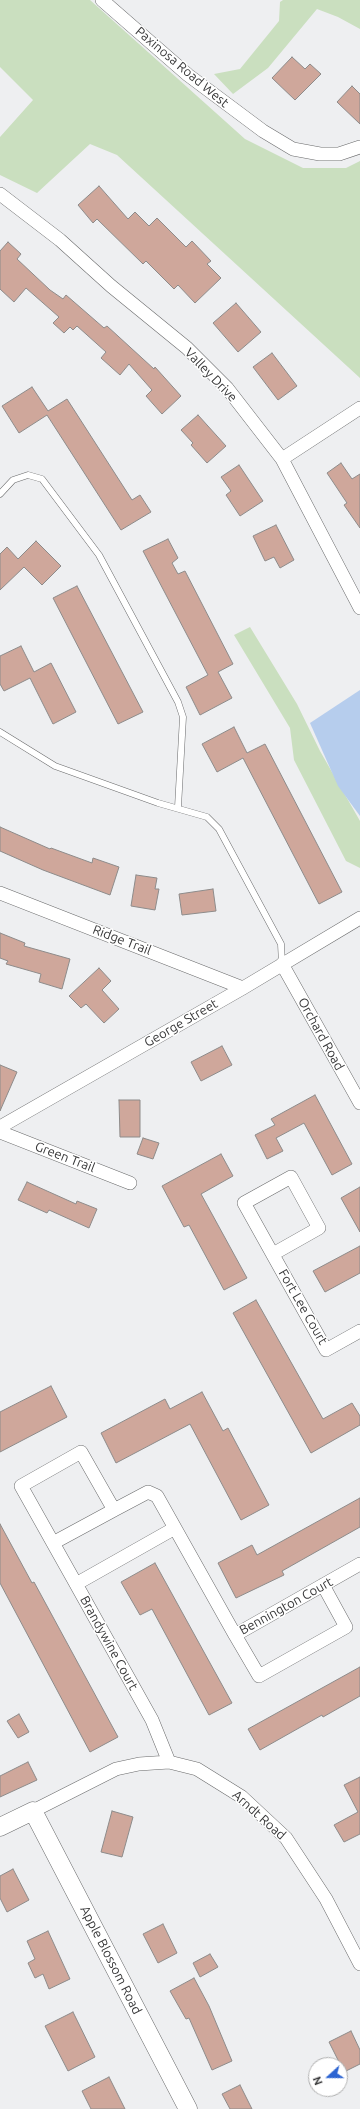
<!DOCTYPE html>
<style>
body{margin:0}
#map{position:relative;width:360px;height:2109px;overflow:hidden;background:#eeeff1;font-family:Ubuntu,sans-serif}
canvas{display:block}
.north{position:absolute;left:308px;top:2057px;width:40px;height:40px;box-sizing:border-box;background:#fff;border:1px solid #afafaf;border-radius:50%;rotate:249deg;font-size:11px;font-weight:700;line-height:16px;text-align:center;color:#373738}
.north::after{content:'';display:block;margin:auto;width:14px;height:18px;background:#2c64d2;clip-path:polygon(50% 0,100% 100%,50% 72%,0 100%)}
</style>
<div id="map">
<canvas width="360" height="2109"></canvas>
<div class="north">N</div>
</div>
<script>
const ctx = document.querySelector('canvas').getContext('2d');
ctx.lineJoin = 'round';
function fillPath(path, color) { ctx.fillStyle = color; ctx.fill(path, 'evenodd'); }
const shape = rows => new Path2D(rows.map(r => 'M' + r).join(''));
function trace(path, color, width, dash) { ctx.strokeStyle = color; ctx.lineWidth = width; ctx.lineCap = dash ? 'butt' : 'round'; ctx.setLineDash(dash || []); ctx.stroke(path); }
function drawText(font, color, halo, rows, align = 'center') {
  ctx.font = font + ' Ubuntu,sans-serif'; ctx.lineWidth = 3; ctx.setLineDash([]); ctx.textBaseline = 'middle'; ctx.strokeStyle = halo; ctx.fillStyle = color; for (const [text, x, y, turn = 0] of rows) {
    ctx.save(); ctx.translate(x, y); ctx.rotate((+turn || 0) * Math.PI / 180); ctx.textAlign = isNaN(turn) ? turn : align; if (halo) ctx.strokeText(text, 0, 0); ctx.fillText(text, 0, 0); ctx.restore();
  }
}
const green = shape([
 [0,0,90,0,245,139,303,168,346,168,360,161,360,378,117,155,90,144,37,193,0,175,0,137,33,100,0,67],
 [283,0,360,0,360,29,338,17,317,9,268,68,233,94,214,74,240,69,279,21,280,2],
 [250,627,297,704,320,751,360,821,360,868,346,861,294,760,290,728,234,635]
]);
const water = shape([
 [360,690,360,816,338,786,310,723]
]);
const building = shape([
 [292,57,305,69,310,64,321,74,295,100,272,78,292,57],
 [352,86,360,94,360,124,337,102,352,86],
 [99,186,128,219,135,212,149,226,157,218,186,247,192,241,211,261,207,264,221,278,195,303,178,285,174,289,146,261,143,264,97,219,93,223,78,205,99,186],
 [8,242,21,254,17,259,50,290,63,299,66,295,104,328,107,326,154,369,155,367,181,396,162,414,146,396,152,390,129,364,120,375,101,358,106,352,77,326,73,330,70,327,64,333,53,323,59,317,26,288,14,302,0,289,0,251,8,242],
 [236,303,261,332,238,352,213,323,236,303],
 [272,353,297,386,278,400,253,367,272,353],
 [32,387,48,411,67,399,132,500,140,495,151,512,121,530,47,415,19,433,2,406,32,387],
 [198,415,226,446,207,463,191,445,193,443,181,430,198,415],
 [341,463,352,479,360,474,360,528,344,505,347,503,327,473,341,463],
 [239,465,263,501,240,516,226,495,231,491,221,477,239,465],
 [276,525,294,560,280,568,274,557,265,561,253,536,276,525],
 [168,539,178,558,172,563,178,574,185,571,233,664,218,672,232,698,200,715,186,687,208,675,143,551,168,539],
 [36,541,61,566,42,585,24,567,0,590,0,554,7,547,18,559,36,541],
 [77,586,143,712,118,724,53,598,77,586],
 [21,646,34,672,51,663,76,712,53,724,30,678,4,691,0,684,0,656,21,646],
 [234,727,247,753,265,744,342,892,319,904,243,758,217,772,202,744,234,727],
 [0,827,50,849,51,848,92,863,93,858,119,867,110,895,43,870,0,851,0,827],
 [136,875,157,878,155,889,159,889,155,910,131,906,136,875],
 [213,889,216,911,182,915,179,894,213,889],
 [0,933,25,943,24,946,70,959,62,989,39,982,41,974,6,964,8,961,0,958,0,933],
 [99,968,111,981,102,990,119,1009,104,1023,86,1004,81,1008,69,996,99,968],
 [222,1046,232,1065,201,1081,191,1062,222,1046],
 [0,1065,17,1072,0,1111,0,1065],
 [315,1095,352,1164,332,1175,304,1123,276,1138,283,1151,267,1159,255,1135,275,1125,271,1119,315,1095],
 [119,1100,140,1100,140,1137,120,1137,119,1100],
 [143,1138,159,1143,153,1159,137,1154,143,1138],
 [221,1154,233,1176,201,1194,247,1278,224,1290,189,1225,184,1227,162,1186,221,1154],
 [27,1182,76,1204,77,1201,97,1209,89,1228,49,1210,47,1213,18,1200,27,1182],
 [360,1187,360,1232,341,1198,360,1187],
 [360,1246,360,1273,325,1292,313,1271,360,1246],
 [256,1300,323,1419,352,1403,360,1416,360,1425,311,1453,233,1313,256,1300],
 [51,1386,67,1417,0,1452,0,1412,51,1386],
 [202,1392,223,1431,228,1428,269,1505,241,1520,190,1424,116,1463,101,1433,165,1399,170,1409,202,1392],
 [360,1498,360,1527,282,1571,284,1575,236,1598,218,1563,252,1545,257,1555,360,1498],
 [0,1524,32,1583,34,1582,118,1737,90,1752,0,1583,0,1524],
 [155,1563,232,1703,209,1715,152,1609,140,1615,121,1582,155,1563],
 [360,1667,360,1696,323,1717,322,1715,260,1750,248,1729,360,1667],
 [19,1714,29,1732,18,1738,7,1721,19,1714],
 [28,1762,37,1780,0,1797,0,1776,28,1762],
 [360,1777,360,1834,344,1842,334,1825,358,1812,344,1785,360,1777],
 [112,1811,133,1817,122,1857,101,1852,112,1811],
 [13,1869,29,1900,7,1912,0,1898,0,1876,13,1869],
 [163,1924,177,1953,158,1963,143,1934,163,1924],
 [48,1931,70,1979,49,1989,43,1974,35,1978,28,1963,35,1959,27,1941,48,1931],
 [210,1954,218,1967,200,1977,193,1963,210,1954],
 [194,1978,209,2006,232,2061,212,2070,189,2018,186,2019,170,1991,194,1978],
 [73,2012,95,2057,68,2071,45,2026,73,2012],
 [351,2031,360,2050,360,2064,344,2072,329,2042,351,2031],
 [109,2077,125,2109,91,2109,82,2091,109,2077],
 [240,2085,252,2109,230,2109,222,2094,240,2085]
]);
const lane = shape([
 [0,494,13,480,28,475,42,479,99,555,178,702,183,717,178,807],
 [0,732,55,766,158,803,207,817,219,829,281,944,282,964]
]);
const street = shape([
 [102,0,188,75,263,131,293,149,320,154,339,154,360,147],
 [0,194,60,240,111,286,187,348,227,388,282,459,360,608],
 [282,459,360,408],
 [0,893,243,988],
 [282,964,360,1103],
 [0,1127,243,988,360,918],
 [0,1132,130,1183],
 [273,1254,319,1228,291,1177,244,1203,326,1350,360,1331],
 [53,1543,114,1510],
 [76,1584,21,1486,81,1452,114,1510,148,1492,157,1496,235,1635,360,1564],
 [235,1635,259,1676,346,1627,323,1585],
 [169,1762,152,1720,76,1584,175,1528],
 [33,1811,116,1769,139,1764,169,1762,197,1769,242,1797,286,1838,326,1899,360,1964]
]);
const secondary = shape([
 [0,1827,33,1811,188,2109]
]);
const streetNames = [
 ["Paxinosa Road West",182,67,40],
 ["Valley Drive",211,375,46],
 ["Ridge Trail",122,940,21],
 ["George Street",181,1023,-30],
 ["Orchard Road",321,1034,61],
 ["Green Trail",65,1157,21],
 ["Fort Lee Court",303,1307,60],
 ["Bennington Court",286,1606,-29],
 ["Brandywine Court",109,1643,61],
 ["Arndt Road",259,1815,42],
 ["Apple Blossom Road",111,1960,63]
];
fillPath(green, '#cadfbf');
fillPath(water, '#b6cded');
fillPath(building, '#cfa79b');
trace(building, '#8d8b8a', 1);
trace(lane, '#696a6b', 7);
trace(street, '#696a6b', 14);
trace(secondary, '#696a6b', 19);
trace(lane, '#fff', 6);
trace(street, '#fff', 13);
trace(secondary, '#fff', 18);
drawText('13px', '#373738', '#fff', streetNames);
</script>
